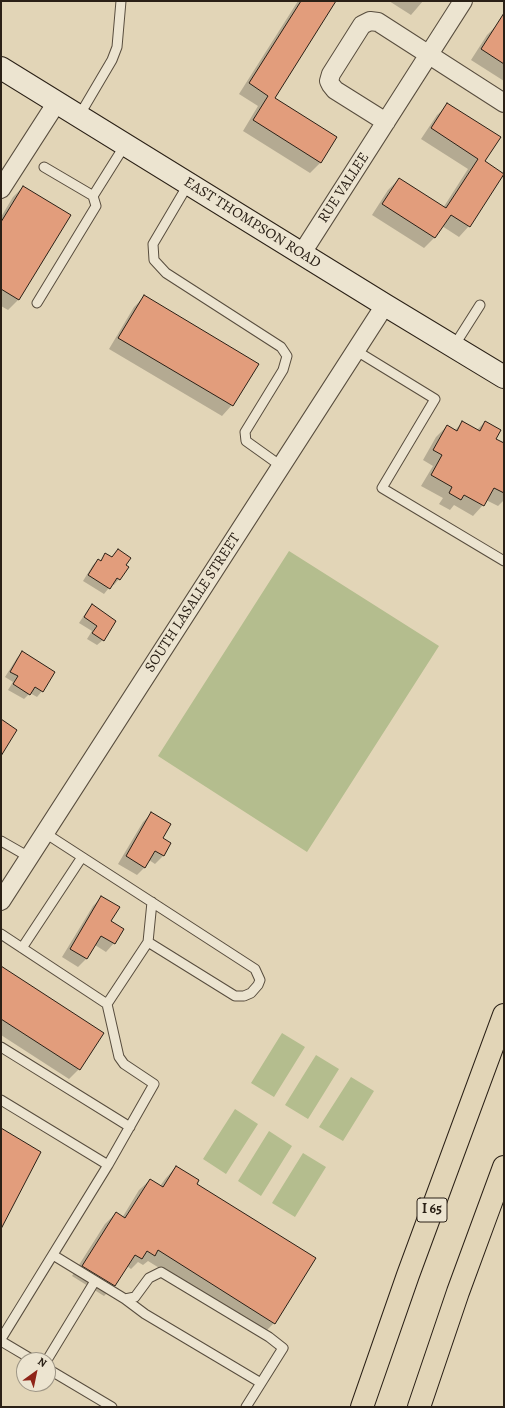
<!DOCTYPE html>
<style>
body{margin:0}
#map{position:relative;width:505px;height:1408px;overflow:hidden;background:#e2d5b7;font-family:Alegreya,serif}
canvas{display:block}
.frame{position:absolute;inset:0;border:2px solid #2a2016;pointer-events:none}
.north{position:absolute;left:16px;top:1352px;width:40px;height:40px;box-sizing:border-box;background:#ece4d0;border:1px solid #9e9686;border-radius:50%;rotate:33deg;font-size:11px;font-weight:700;line-height:16px;text-align:center;color:#2a2016}
.north::after{content:'';display:block;margin:auto;width:14px;height:18px;background:#8f2418;clip-path:polygon(50% 0,100% 100%,50% 72%,0 100%)}
</style>
<div id="map">
<canvas width="505" height="1408"></canvas>
<div class="frame"></div>
<div class="north">N</div>
</div>
<script>
const ctx = document.querySelector('canvas').getContext('2d');
ctx.lineJoin = 'round';
function fillPath(path, color) { ctx.fillStyle = color; ctx.fill(path, 'evenodd'); }
const shape = rows => new Path2D(rows.map(r => 'M' + r).join(''));
function trace(path, color, width, dash) { ctx.strokeStyle = color; ctx.lineWidth = width; ctx.lineCap = dash ? 'butt' : 'round'; ctx.setLineDash(dash || []); ctx.stroke(path); }
function drawText(font, color, halo, rows, align = 'center') {
  ctx.font = font + ' Alegreya,serif'; ctx.lineWidth = 3; ctx.setLineDash([]); ctx.textBaseline = 'middle'; ctx.strokeStyle = halo; ctx.fillStyle = color; for (const [text, x, y, turn = 0] of rows) {
    ctx.save(); ctx.translate(x, y); ctx.rotate((+turn || 0) * Math.PI / 180); ctx.textAlign = isNaN(turn) ? turn : align; if (halo) ctx.strokeText(text, 0, 0); ctx.fillText(text, 0, 0); ctx.restore();
  }
}
const green = shape([
 [289,551,439,646,307,852,158,756],
 [282,1033,305,1047,274,1097,251,1083],
 [316,1055,339,1069,308,1119,285,1105],
 [351,1077,374,1091,343,1141,319,1127],
 [235,1109,258,1124,226,1174,203,1159],
 [269,1131,292,1146,261,1196,238,1181],
 [303,1153,326,1167,295,1217,272,1203]
]);
const shadow = shape([
 [298,1,335,1,273,98,336,138,320,163,310,173,243,131,258,106,239,94],
 [389,1,423,1,411,15],
 [498,24,504,28,504,81,471,60,487,35],
 [448,105,484,161,469,226,459,237,442,226,434,238,424,248,372,215,388,190,399,179,443,208,468,169,421,139,437,115],
 [23,187,70,215,18,300,8,310,1,306,1,217,13,197],
 [144,297,232,405,222,416,109,349,134,307],
 [463,422,477,430,485,422,495,439,504,445,504,500,498,506,486,500,483,505,473,516,454,505,450,510,439,504,443,498,421,486,433,466,423,460,436,437,447,426,454,431],
 [118,551,119,579,114,585,112,584,104,594,83,581,93,565,98,560,100,561,106,554,111,558],
 [92,605,103,640,97,645,87,639,92,631,79,623,87,611],
 [22,653,42,691,37,697,30,693,24,699,8,690,13,682,5,677,17,658],
 [151,814,161,838,163,856,155,864,149,860,145,867,137,875,118,864,143,822],
 [101,898,110,922,122,929,114,943,106,952,95,945,86,959,78,967,62,957,93,906],
 [1,974,79,1069,69,1079,1,1035],
 [176,1167,196,1185,274,1323,264,1333,148,1261,143,1265,138,1262,131,1269,127,1266,115,1285,104,1296,72,1276,105,1224,116,1213,122,1218,139,1190,150,1180,160,1186,166,1178]
]);
const building = shape([
 [301,1,336,1,275,98,337,137,321,163,253,120,268,96,249,83,301,1],
 [504,13,504,64,481,49,504,13],
 [447,103,501,137,485,161,504,174,470,227,451,215,435,238,382,204,399,178,446,208,478,159,431,128,447,103],
 [23,186,71,215,19,300,1,289,1,222,23,186],
 [144,295,259,364,233,406,118,338,144,295],
 [462,421,480,431,485,421,501,430,496,439,504,443,504,493,494,488,484,506,464,495,461,500,449,493,452,487,431,475,442,455,433,450,447,425,457,431,462,421],
 [118,549,131,558,126,565,129,567,120,580,117,578,110,589,88,575,98,559,101,561,105,553,112,557,118,549],
 [92,604,116,621,104,641,92,633,97,626,84,617,92,604],
 [22,651,55,672,43,692,35,687,30,695,13,684,18,676,10,672,22,651],
 [1,719,17,730,1,756,1,719],
 [151,812,171,824,163,838,171,843,164,856,155,851,145,868,126,856,151,812],
 [101,896,120,907,111,921,124,929,115,944,101,936,87,959,70,949,101,896],
 [1,966,104,1033,80,1070,1,1019,1,966],
 [1,1128,41,1152,1,1229,1,1128],
 [176,1166,199,1180,197,1184,316,1258,275,1324,158,1250,155,1256,147,1251,142,1259,135,1255,115,1286,82,1266,116,1212,125,1218,150,1179,163,1187,176,1166]
]);
const service = shape([
 [79,116,112,60,117,47,121,1],
 [189,183,153,244,154,260,166,273,281,347,287,356,283,370,245,432,246,441,281,466],
 [93,196,125,145],
 [37,303,96,206,93,196,90,194,44,167],
 [454,346,480,305],
 [355,350,435,399,382,488,504,561],
 [45,833,255,969,260,980,258,985,251,993,244,996,235,996,148,942],
 [1,841,29,857],
 [1,934,107,1004,148,942,152,902],
 [22,948,82,857],
 [1,1047,130,1127],
 [1,1100,108,1165],
 [53,1255,125,1299,135,1297,149,1278,161,1272,269,1337,283,1348,246,1407],
 [125,1299,145,1314,261,1383],
 [1,1339,108,1165,154,1084,124,1064,119,1057,107,1004],
 [1,1341,33,1360],
 [47,1360,95,1281],
 [48,1369,112,1407]
]);
const minor = shape([
 [386,122,335,90,331,85,329,81,331,74,362,25,370,21,378,22,504,103],
 [1,189,57,102],
 [302,253,463,1],
 [1,901,385,305]
]);
const secondary = shape([
 [1,68,385,305,504,377]
]);
const motorway = shape([
 [362,1407,408,1275,504,1015],
 [419,1407,458,1292,504,1167]
]);
const shields = [
 [432,1210,30]
];
const shieldNames = [
 ["I 65",432,1210]
];
const streetNames = [
 ["RUE VALLEE",344,188,-57],
 ["EAST THOMPSON ROAD",252,223,32],
 ["SOUTH LASALLE STREET",193,603,-57]
];
fillPath(green, '#b4bd8e');
fillPath(shadow, '#0003');
fillPath(building, '#e29d7c');
trace(building, '#2a2016', 1);
trace(service, '#584d3e', 11);
trace(minor, '#584d3e', 20);
trace(secondary, '#2a2016', 24);
trace(motorway, '#2a2016', 24);
trace(service, '#ece4d0', 9);
trace(minor, '#ece4d0', 18);
trace(secondary, '#ece4d0', 22);
trace(motorway, '#e2d5b7', 22);
for (const [x, y, w] of shields) { const box = new Path2D(); box.roundRect(x - w / 2, y - 12, w, 24, 3); ctx.fillStyle = '#ece4d0'; ctx.fill(box); trace(box, '#2a2016', 1); }
drawText('bold 14px', '#2a2016', null, shieldNames);
drawText('15px', '#2a2016', '#ece4d0', streetNames);
</script>
